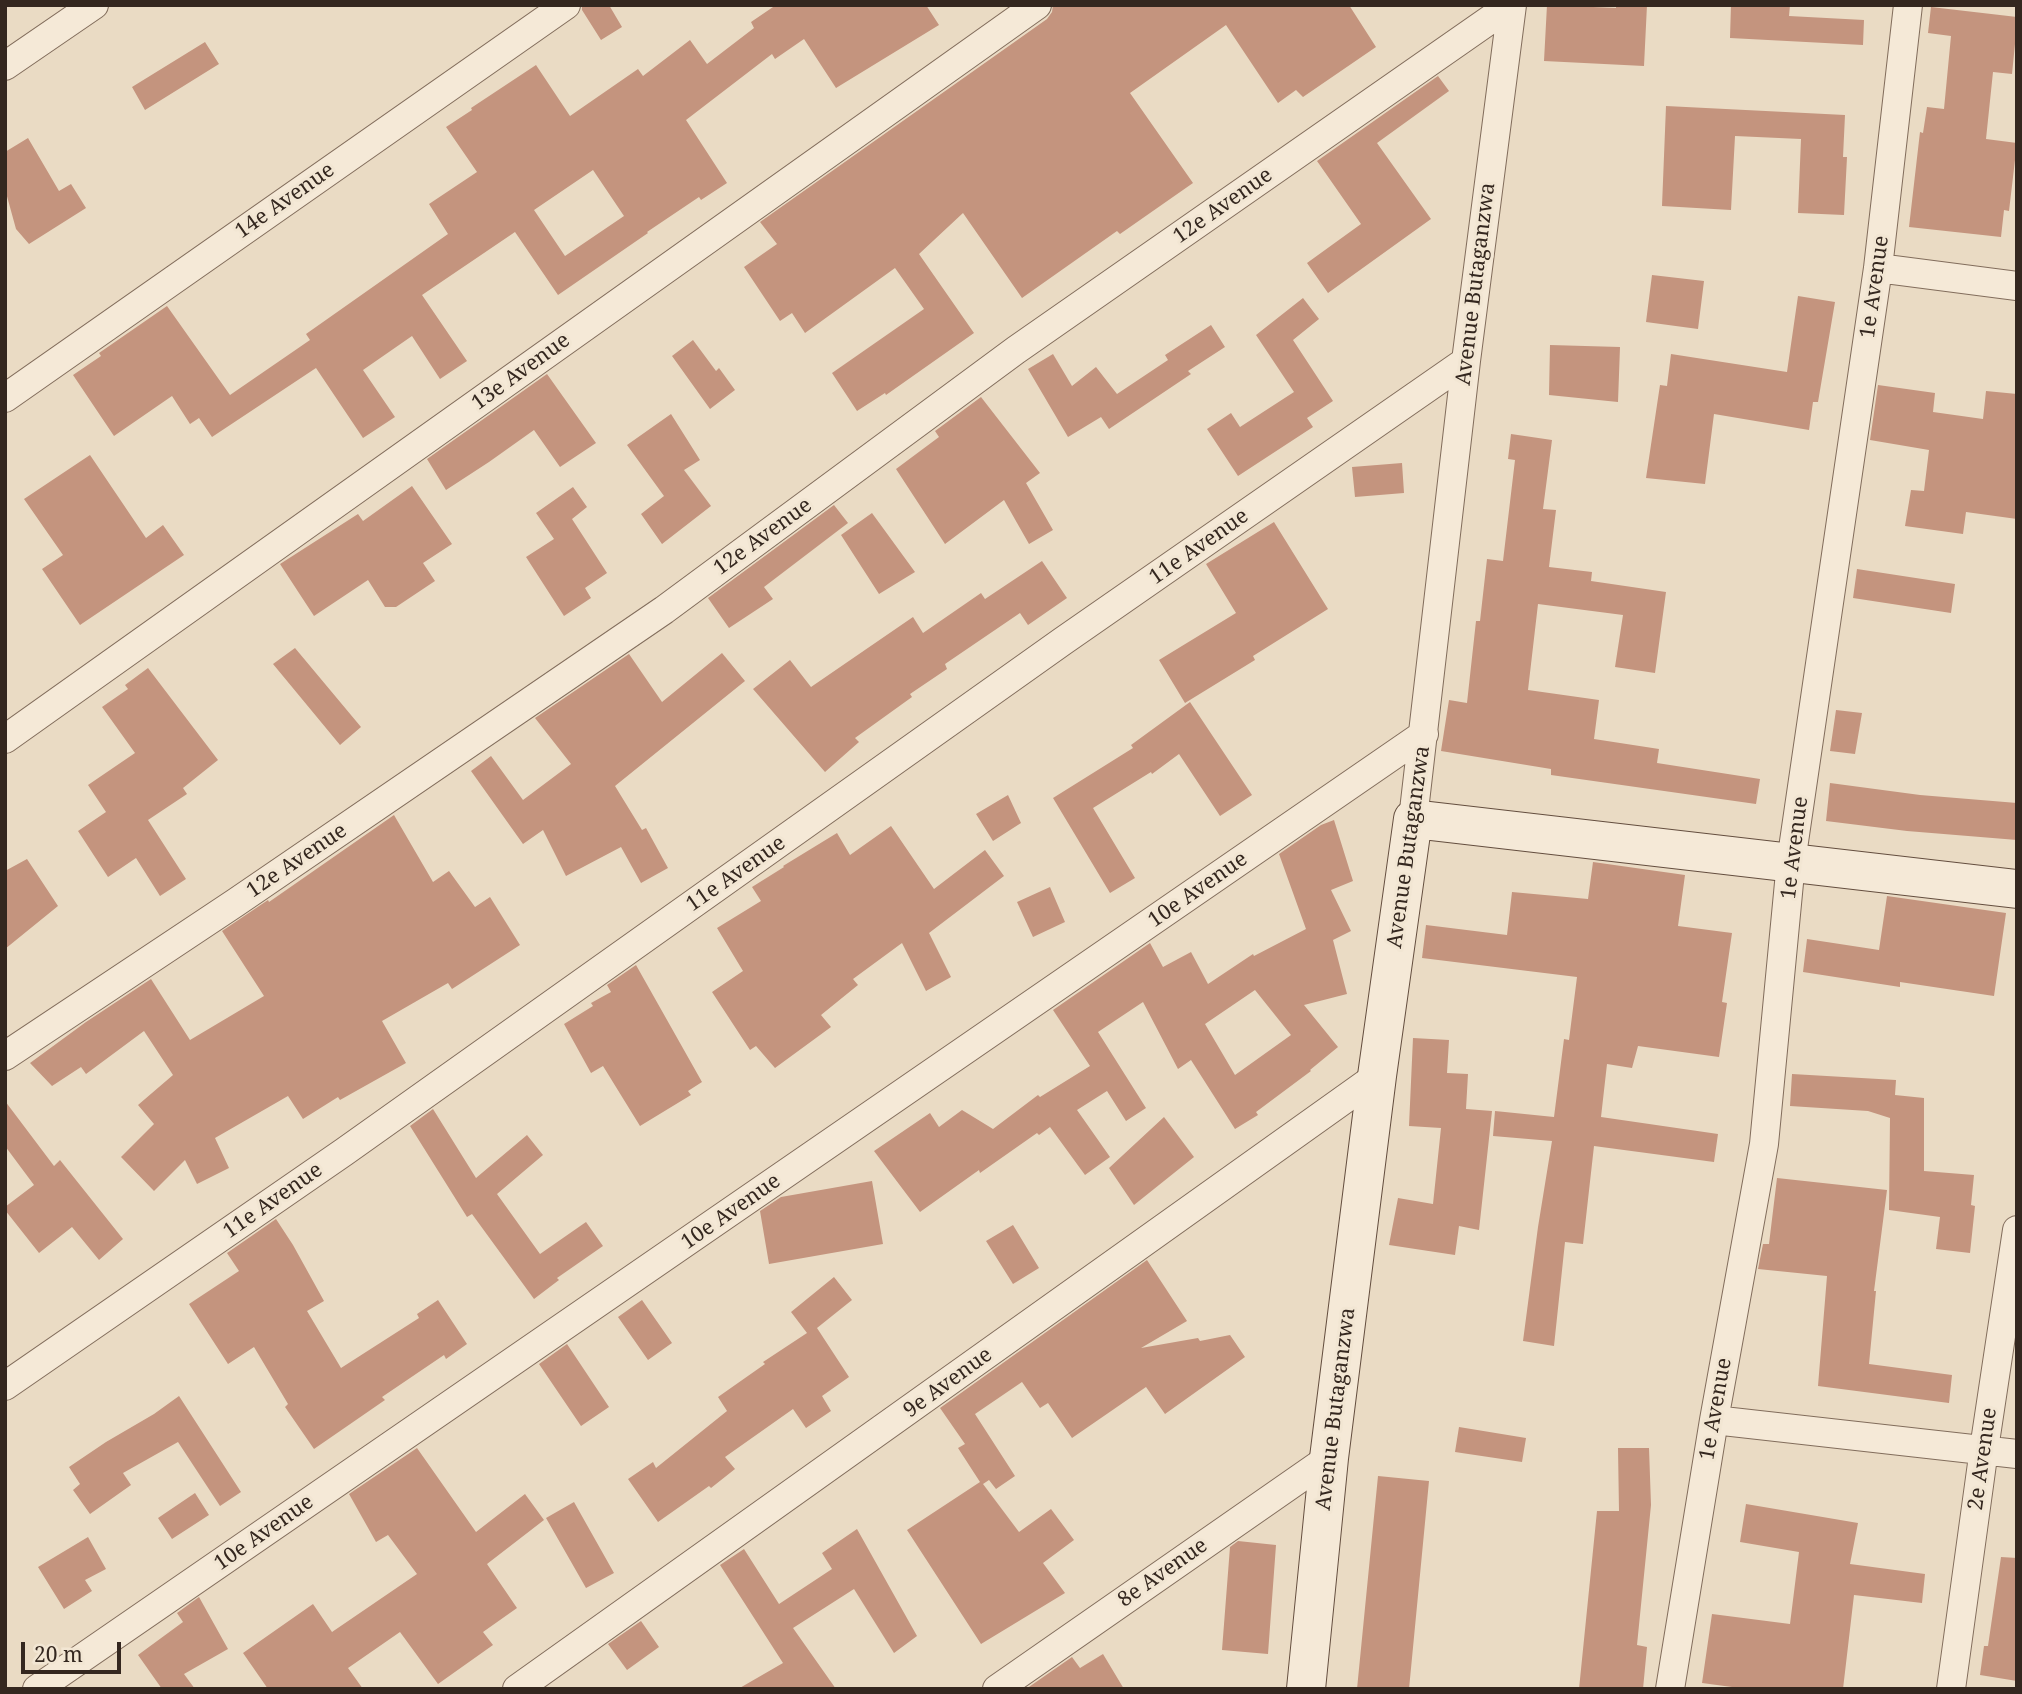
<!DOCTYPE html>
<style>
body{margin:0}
#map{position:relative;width:2022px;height:1694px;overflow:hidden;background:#eadbc4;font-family:"Noto Serif",serif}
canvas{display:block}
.frame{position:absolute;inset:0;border:7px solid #34271f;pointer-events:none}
.scale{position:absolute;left:21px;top:1642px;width:100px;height:32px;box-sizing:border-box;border:4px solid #34271f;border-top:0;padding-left:9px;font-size:21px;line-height:24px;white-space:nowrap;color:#34271f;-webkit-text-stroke:5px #f2e6d3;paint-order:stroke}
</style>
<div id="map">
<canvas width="2022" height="1694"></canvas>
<div class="frame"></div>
<div class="scale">20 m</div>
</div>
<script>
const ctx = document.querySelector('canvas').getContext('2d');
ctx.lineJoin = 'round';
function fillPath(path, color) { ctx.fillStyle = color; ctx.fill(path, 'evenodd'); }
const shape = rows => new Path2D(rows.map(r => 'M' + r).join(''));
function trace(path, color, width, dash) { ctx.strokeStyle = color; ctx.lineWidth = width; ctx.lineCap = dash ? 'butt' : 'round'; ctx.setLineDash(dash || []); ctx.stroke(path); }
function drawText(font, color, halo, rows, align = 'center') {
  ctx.font = font + ' "Noto Serif",serif'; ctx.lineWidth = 6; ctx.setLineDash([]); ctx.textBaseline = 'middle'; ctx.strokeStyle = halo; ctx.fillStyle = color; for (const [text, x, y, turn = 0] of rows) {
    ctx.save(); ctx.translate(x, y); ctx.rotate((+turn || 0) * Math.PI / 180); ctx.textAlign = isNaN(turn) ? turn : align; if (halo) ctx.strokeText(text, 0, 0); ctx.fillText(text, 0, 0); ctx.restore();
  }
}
const building = shape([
 [582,5,609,5,622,27,601,40,582,10],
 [776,5,926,5,939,25,836,88,804,39,775,59,772,54,686,120,727,183,701,200,699,197,647,232,648,233,558,295,515,232,422,295,467,361,440,379,412,336,363,370,395,417,363,438,316,368,212,437,199,418,190,424,172,396,114,436,73,375,101,356,99,353,167,306,230,395,310,340,306,334,448,234,429,204,477,172,446,127,472,110,471,108,536,65,570,116,638,69,643,76,690,40,707,64,754,28,751,22],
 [593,170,624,216,565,256,534,210],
 [1053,5,1349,5,1376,47,1303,97,1296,90,1278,103,1226,25,1130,93,1193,183,1120,234,1117,231,1022,298,963,213,919,254,974,333,886,395,885,393,857,411,832,373,924,309,895,268,805,333,792,313,780,321,744,267,777,244,760,222,1047,19,1052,12],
 [1547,5,1616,8,1616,5,1647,5,1644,66,1544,61],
 [1731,5,1790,5,1789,16,1864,20,1863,45,1730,38],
 [1931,7,2017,17,2017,44,2015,44,2012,74,1993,72,1986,139,2017,143,2009,211,2004,210,2001,237,1909,227,1920,132,1923,133,1927,107,1944,109,1951,36,1928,33],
 [205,42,219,64,145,110,132,87],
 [1438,76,1449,91,1377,143,1431,219,1328,293,1307,263,1361,224,1317,161],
 [1666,106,1845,115,1843,157,1847,157,1844,215,1798,213,1801,139,1735,136,1731,210,1662,206],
 [28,138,59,191,71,184,86,208,29,244,16,229,5,189,5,152],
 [1652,275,1704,281,1698,329,1646,322],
 [1798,296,1835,302,1818,402,1813,402,1809,430,1714,414,1705,484,1646,478,1660,385,1667,386,1671,354,1787,372],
 [1303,298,1319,319,1293,340,1333,401,1307,418,1313,427,1238,476,1207,429,1231,413,1240,427,1294,392,1256,335],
 [1211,325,1225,347,1188,371,1191,374,1109,429,1101,417,1068,437,1028,369,1053,354,1072,386,1096,367,1117,394,1168,360,1165,355],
 [693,340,716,371,719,368,735,390,710,409,672,356],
 [1550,345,1620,347,1618,402,1549,395],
 [547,374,596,443,560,467,534,430,489,462,446,490,427,459],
 [1878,385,1935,393,1933,412,1983,419,1986,391,2017,394,2017,519,1966,512,1963,534,1905,526,1911,490,1924,491,1929,450,1870,440],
 [981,397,1040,473,1026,483,1053,530,1029,544,1004,500,945,544,896,469,939,437,935,431],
 [671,414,700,460,684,470,711,506,662,544,641,514,664,496,627,445],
 [1511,434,1552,440,1543,509,1556,510,1549,567,1592,572,1591,581,1666,592,1655,673,1615,667,1623,615,1538,604,1528,690,1599,700,1594,739,1659,749,1657,763,1760,779,1756,804,1551,775,1551,769,1441,751,1449,700,1467,703,1476,621,1480,621,1487,559,1503,561,1515,460,1508,459],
 [90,455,146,538,163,525,184,555,80,625,42,569,63,555,24,499],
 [1402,463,1404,493,1355,497,1352,467],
 [412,486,452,544,423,563,435,581,396,607,385,607,368,580,314,616,280,564,358,514,363,521],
 [573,487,587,507,572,519,607,573,585,588,591,598,564,616,526,557,554,539,536,513],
 [834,505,848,523,764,587,773,599,729,628,708,598],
 [872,513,915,572,879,594,841,535],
 [1274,522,1328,609,1253,656,1255,660,1185,703,1159,660,1236,613,1206,564],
 [1042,561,1067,598,1028,625,1020,613,945,664,947,669,910,694,912,697,855,738,859,742,825,772,753,689,790,660,811,687,913,617,923,633,981,593,985,599],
 [1857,569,1955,584,1951,613,1853,598],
 [295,648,361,727,340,745,273,664],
 [722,653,745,681,615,786,642,830,646,828,668,868,641,883,621,847,566,876,543,830,523,844,471,771,491,756,523,800,571,764,535,718,629,654,662,702],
 [148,668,218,760,183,788,187,794,148,820,186,879,160,896,136,858,108,877,78,831,106,812,88,785,135,753,102,707,128,689,125,685],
 [1190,702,1252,795,1220,816,1179,754,1152,774,1151,772,1093,808,1135,878,1110,893,1053,798,1133,748,1131,745],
 [1836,710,1862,713,1855,754,1830,751],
 [1830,783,1920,795,2017,803,2017,840,1907,831,1826,821],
 [1008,795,1021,823,993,841,976,814],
 [394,815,433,882,449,871,475,907,490,897,520,945,452,989,448,983,382,1021,406,1063,340,1100,338,1097,303,1119,288,1096,215,1138,229,1168,197,1184,185,1160,154,1191,121,1157,154,1124,138,1105,173,1075,144,1031,86,1074,81,1067,52,1086,30,1063,86,1022,151,979,190,1040,264,996,222,931,268,900,269,902],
 [1334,820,1353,881,1331,890,1351,931,1333,940,1347,994,1304,1005,1338,1047,1310,1070,1311,1071,1256,1112,1258,1115,1235,1129,1191,1060,1178,1069,1143,1002,1098,1032,1146,1108,1126,1121,1107,1091,1077,1110,1110,1157,1085,1175,1050,1127,1039,1135,1037,1133,980,1173,979,1170,920,1212,874,1151,930,1113,939,1127,962,1110,993,1129,1038,1095,1040,1097,1090,1066,1053,1010,1150,943,1163,967,1191,952,1208,984,1253,954,1254,956,1306,929,1279,854,1321,825],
 [1255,990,1291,1035,1235,1075,1205,1024],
 [891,826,934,889,985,850,1004,876,929,933,951,977,926,991,902,943,853,979,858,985,821,1015,831,1027,775,1068,756,1046,750,1050,712,992,743,971,717,928,761,901,752,887,784,867,783,866,837,833,850,855],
 [27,859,58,906,5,949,5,871],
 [1593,862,1685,875,1678,926,1732,933,1722,1002,1727,1003,1719,1057,1638,1046,1632,1068,1607,1064,1601,1117,1718,1134,1714,1162,1594,1146,1583,1244,1565,1242,1554,1346,1523,1341,1538,1227,1552,1141,1493,1136,1495,1111,1554,1117,1564,1039,1569,1040,1577,977,1422,958,1426,925,1507,935,1512,892,1588,899],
 [1050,887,1065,922,1033,937,1017,902],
 [1887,896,2006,913,1994,996,1900,982,1900,987,1803,972,1807,939,1879,950],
 [636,965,702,1082,688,1091,691,1095,640,1126,603,1066,591,1073,564,1024,593,1006,591,1003,611,992,607,985],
 [1413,1038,1449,1040,1447,1073,1468,1074,1466,1109,1492,1111,1479,1230,1459,1226,1455,1255,1389,1245,1398,1198,1433,1204,1441,1128,1409,1126],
 [1792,1074,1896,1080,1895,1095,1924,1098,1924,1171,1974,1175,1971,1205,1975,1206,1970,1253,1936,1249,1940,1217,1889,1210,1890,1118,1868,1111,1790,1106],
 [5,1101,54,1166,60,1160,123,1239,99,1260,72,1227,39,1253,5,1210,5,1207,34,1185,5,1146],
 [433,1109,476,1178,527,1135,543,1155,497,1194,540,1254,586,1222,603,1246,557,1278,559,1280,534,1299,472,1214,467,1217,410,1126],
 [1164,1117,1194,1157,1134,1205,1109,1168],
 [1777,1178,1887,1190,1874,1291,1876,1291,1869,1364,1952,1375,1949,1403,1818,1386,1827,1276,1758,1269,1763,1244,1769,1244],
 [872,1181,883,1244,769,1264,760,1211,781,1197],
 [276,1219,293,1245,324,1301,307,1311,341,1368,419,1318,417,1314,438,1300,467,1344,446,1359,444,1355,382,1397,385,1400,314,1449,285,1407,288,1404,254,1347,228,1364,189,1304,239,1271,227,1253],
 [1013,1225,1039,1268,1013,1284,986,1241],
 [1147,1260,1187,1321,1141,1348,1198,1338,1200,1341,1230,1335,1245,1357,1165,1414,1146,1387,1072,1438,1048,1403,1040,1408,1022,1382,975,1414,1015,1476,996,1489,989,1480,983,1484,1019,1532,1051,1509,1074,1540,1043,1563,1065,1593,981,1644,907,1530,980,1482,958,1448,965,1444,940,1408],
 [834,1277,852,1300,817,1328,849,1377,822,1396,831,1411,806,1428,793,1409,725,1457,735,1469,711,1488,709,1486,658,1522,628,1479,653,1462,656,1468,727,1411,718,1397,765,1364,763,1362,807,1333,791,1312],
 [642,1300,672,1343,648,1360,618,1317],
 [567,1344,609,1407,581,1426,539,1364],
 [179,1396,241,1492,220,1506,178,1442,123,1473,131,1485,90,1514,73,1490,80,1484,69,1467,106,1442,154,1414],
 [1459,1427,1526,1438,1522,1462,1455,1452],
 [417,1448,476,1532,525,1494,544,1520,487,1564,517,1608,483,1632,493,1645,438,1684,400,1632,348,1668,363,1689,268,1689,243,1653,313,1604,332,1632,417,1574,388,1535,376,1542,349,1494],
 [1618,1448,1649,1448,1651,1505,1637,1645,1647,1647,1643,1689,1579,1689,1597,1511,1619,1511],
 [1378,1476,1429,1481,1409,1689,1357,1689],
 [195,1493,209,1515,172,1539,158,1518],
 [574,1502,614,1573,586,1588,546,1518],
 [1746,1504,1858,1523,1850,1564,1925,1574,1922,1603,1854,1595,1843,1689,1747,1689,1702,1683,1712,1614,1790,1624,1799,1552,1740,1542],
 [857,1529,917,1636,894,1653,854,1589,793,1628,836,1689,738,1689,783,1663,720,1565,744,1549,779,1604,832,1569,822,1553],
 [88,1537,106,1569,85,1580,92,1591,64,1609,38,1567],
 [1238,1541,1276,1545,1268,1654,1222,1650,1230,1547],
 [2001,1557,2017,1558,2017,1681,1980,1675,1984,1646,1988,1646],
 [199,1597,228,1649,184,1674,195,1689,162,1689,138,1655,183,1622,177,1613],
 [641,1621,659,1647,627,1670,608,1644],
 [1103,1654,1124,1689,1026,1689,1072,1657,1080,1668]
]);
const street = shape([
 [5,66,94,5],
 [1878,268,2017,286],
 [5,398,566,5],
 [5,739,1037,5],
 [1413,819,1466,361,1512,5],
 [5,1056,235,903,664,610,1016,350,1511,5],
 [5,1386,344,1152,1063,641,1466,361],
 [1714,1420,2017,1454],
 [37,1689,1424,734],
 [517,1689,1377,1076],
 [997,1689,1329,1458],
 [1670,1689,1714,1420,1764,1144,1791,862,1878,268,1908,5],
 [1951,1689,1984,1449,2017,1230]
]);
const secondary = shape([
 [1306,1689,1329,1458,1377,1076,1413,819,2017,889]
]);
const streetNames = [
 ["14e Avenue",285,201,-35],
 ["12e Avenue",1223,206,-35],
 ["Avenue Butaganzwa",1476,284,-83],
 ["1e Avenue",1875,287,-82],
 ["13e Avenue",521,372,-36],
 ["12e Avenue",763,537,-36],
 ["11e Avenue",1199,547,-35],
 ["Avenue Butaganzwa",1409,847,-82],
 ["1e Avenue",1795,848,-83],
 ["12e Avenue",297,861,-34],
 ["11e Avenue",736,874,-35],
 ["10e Avenue",1198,890,-35],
 ["11e Avenue",273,1201,-35],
 ["10e Avenue",731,1212,-35],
 ["9e Avenue",948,1383,-36],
 ["Avenue Butaganzwa",1336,1409,-83],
 ["1e Avenue",1716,1409,-80],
 ["2e Avenue",1983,1459,-82],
 ["10e Avenue",264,1533,-35],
 ["8e Avenue",1163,1573,-35]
];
fillPath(building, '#c4947e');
trace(street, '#826d5c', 30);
trace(secondary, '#644e3f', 40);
trace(street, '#f5e9d7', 28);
trace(secondary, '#f5e9d7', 38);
drawText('21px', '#34271f', '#f2e6d3', streetNames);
</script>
